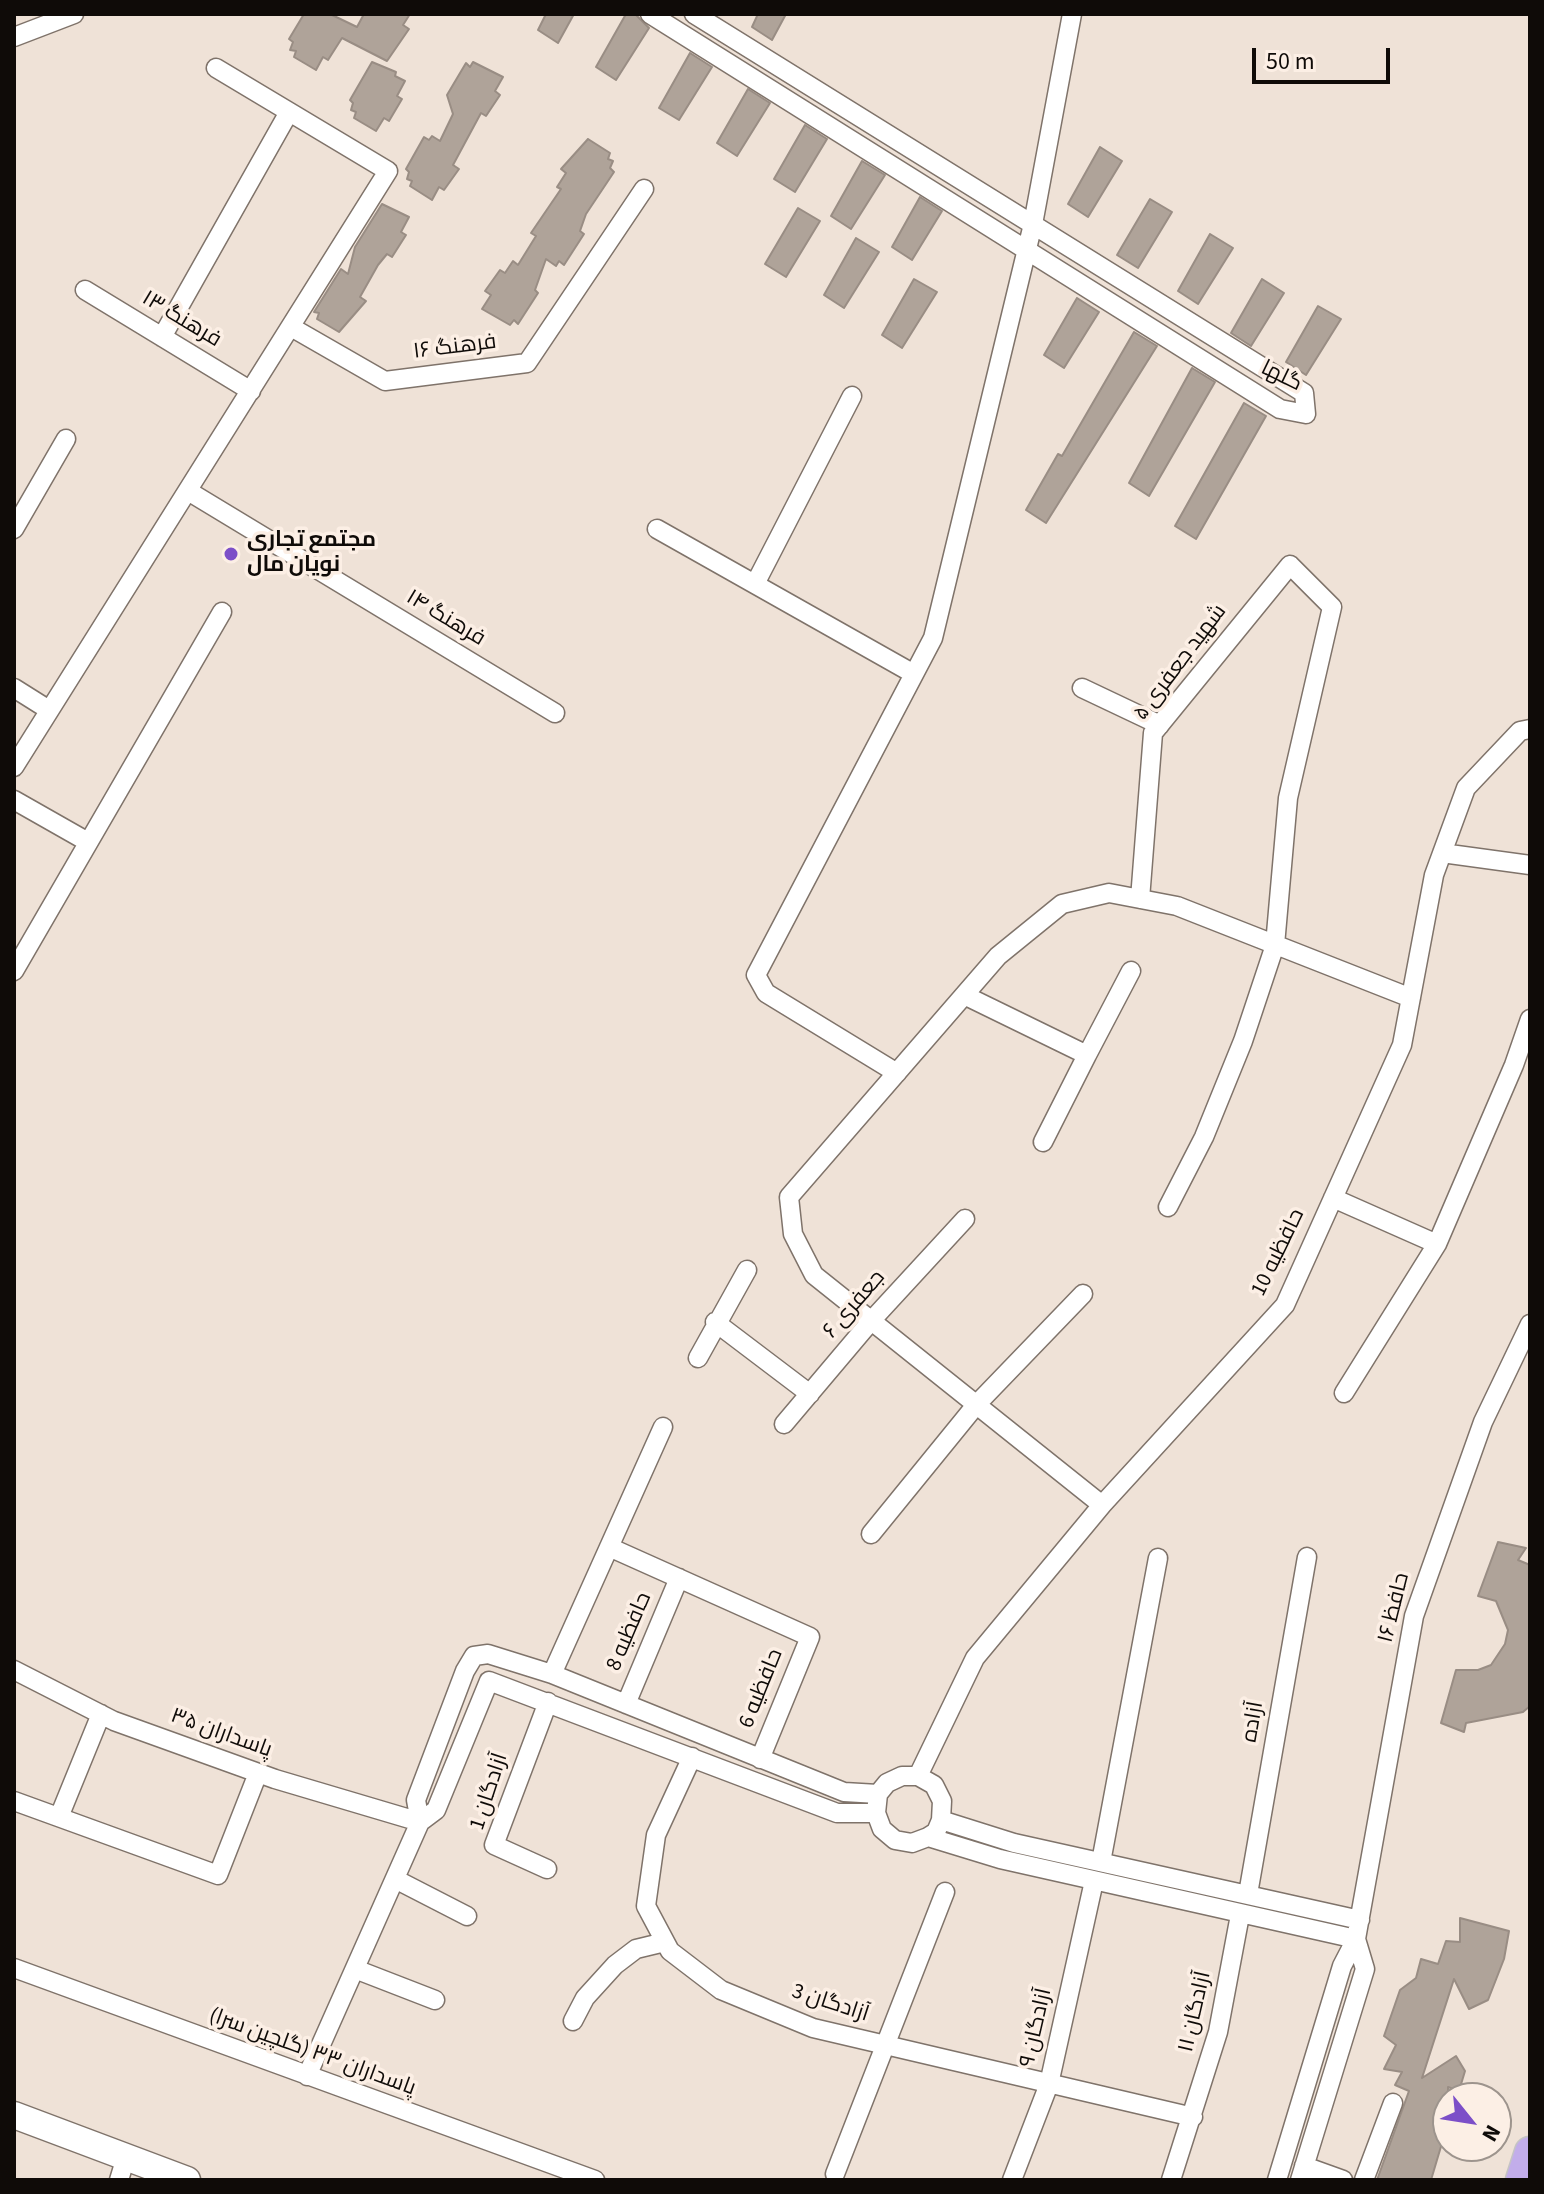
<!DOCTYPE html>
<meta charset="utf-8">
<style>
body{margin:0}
#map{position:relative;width:1544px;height:2194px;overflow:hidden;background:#efe2d7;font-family:"Source Sans 3",sans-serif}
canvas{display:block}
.frame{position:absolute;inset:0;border:16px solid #0f0b08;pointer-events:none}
.north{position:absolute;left:1432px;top:2082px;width:80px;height:80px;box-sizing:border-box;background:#fcefe5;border:2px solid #9d948d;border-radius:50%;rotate:120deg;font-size:22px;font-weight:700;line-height:32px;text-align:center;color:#0f0b08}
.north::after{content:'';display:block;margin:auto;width:28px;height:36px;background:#7c4fc8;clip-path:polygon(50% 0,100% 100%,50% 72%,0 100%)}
.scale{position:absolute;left:1252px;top:48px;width:138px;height:36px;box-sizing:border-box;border:4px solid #0f0b08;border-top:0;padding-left:10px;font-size:24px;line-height:28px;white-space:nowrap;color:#0f0b08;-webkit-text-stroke:6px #fcefe5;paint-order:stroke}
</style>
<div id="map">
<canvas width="1544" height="2194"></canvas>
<div class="frame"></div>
<div class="north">N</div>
<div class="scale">50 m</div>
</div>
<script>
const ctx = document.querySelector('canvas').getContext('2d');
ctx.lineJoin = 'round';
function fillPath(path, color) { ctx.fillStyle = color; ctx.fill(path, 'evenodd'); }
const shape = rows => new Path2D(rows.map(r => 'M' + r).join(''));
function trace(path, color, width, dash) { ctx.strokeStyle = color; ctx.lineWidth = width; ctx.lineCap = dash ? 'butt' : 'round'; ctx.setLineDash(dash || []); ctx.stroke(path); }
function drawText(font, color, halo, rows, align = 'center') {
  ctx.font = font + ' "Source Sans 3",Cairo,sans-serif'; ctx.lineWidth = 7; ctx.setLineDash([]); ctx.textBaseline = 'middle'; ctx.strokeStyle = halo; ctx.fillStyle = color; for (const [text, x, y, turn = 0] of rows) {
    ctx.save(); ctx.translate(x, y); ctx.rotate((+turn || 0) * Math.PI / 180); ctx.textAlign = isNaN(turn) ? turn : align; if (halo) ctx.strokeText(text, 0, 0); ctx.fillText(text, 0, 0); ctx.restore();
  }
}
const building = shape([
 [304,14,330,14,357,27,364,14,410,14,403,25,409,29,387,61,342,38,328,60,323,57,316,70,294,57,296,51,290,50,293,42,289,39,304,14],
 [546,14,574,14,558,43,538,30,546,14],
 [626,14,635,14,649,28,616,80,596,67,626,14],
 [758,14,786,14,772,40,752,27,758,14],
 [690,53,712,67,679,120,659,108,690,53],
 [372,62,396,72,395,76,405,81,397,96,402,99,389,121,384,118,376,131,354,118,356,112,351,110,353,103,350,100,372,62],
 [473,62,503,77,495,91,500,95,486,116,481,113,453,165,459,169,444,190,439,187,432,200,410,186,412,181,407,179,409,172,406,169,424,137,429,140,432,136,440,141,453,114,447,95,466,63,470,67,473,62],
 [748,89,770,103,737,156,717,143,748,89],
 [805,125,827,139,795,192,774,179,805,125],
 [588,139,610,153,608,159,613,161,610,168,614,172,586,214,580,231,584,234,564,265,559,261,556,266,546,259,535,290,538,293,518,324,514,320,510,325,482,309,491,295,485,291,500,270,505,273,513,261,518,265,536,236,531,233,561,189,557,187,566,173,561,169,588,139],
 [1100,147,1122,161,1088,217,1068,204,1100,147],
 [862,161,885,175,851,229,831,216,862,161],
 [920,197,942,211,912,260,892,247,920,197],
 [1150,199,1172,212,1138,268,1117,255,1150,199],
 [382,204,409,217,401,232,406,235,392,257,387,254,378,265,360,297,366,301,339,332,317,319,319,313,314,312,341,269,348,274,355,247,382,204],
 [798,208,820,221,786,277,765,264,798,208],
 [1210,234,1233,248,1198,304,1178,291,1210,234],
 [856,238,879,252,844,308,824,295,856,238],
 [914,279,937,292,902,348,882,335,914,279],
 [1262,279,1284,293,1251,346,1231,333,1262,279],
 [1077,298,1099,312,1064,368,1044,355,1077,298],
 [1318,306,1341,319,1306,375,1286,362,1318,306],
 [1134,332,1157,346,1046,523,1026,510,1058,454,1062,456,1134,332],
 [1192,368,1215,382,1149,496,1129,483,1192,368],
 [1244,403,1266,416,1196,539,1175,526,1244,403],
 [1498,1542,1526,1548,1518,1560,1530,1565,1530,1706,1523,1712,1466,1723,1464,1732,1441,1723,1456,1670,1478,1670,1491,1665,1505,1644,1508,1630,1496,1601,1478,1596,1498,1542],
 [1460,1918,1509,1931,1504,1959,1488,2000,1469,2009,1454,1979,1422,2078,1456,2056,1465,2071,1459,2091,1448,2087,1448,2123,1431,2180,1377,2180,1409,2091,1395,2085,1402,2072,1384,2069,1396,2045,1384,2036,1400,1990,1416,1978,1421,1959,1438,1964,1446,1941,1460,1942,1460,1918]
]);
const street = shape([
 [650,14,1280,409,1306,414,1304,393,694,14],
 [14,37,74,14],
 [85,290,251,391],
 [291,327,385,381,527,363,644,189],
 [162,337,289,112],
 [188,491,555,713],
 [14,529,66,439],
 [657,529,914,674],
 [755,584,852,396],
 [14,688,49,710],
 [1082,688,1160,725],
 [14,767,388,171,216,68],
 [14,800,88,842],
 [1442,853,1530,865],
 [1140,899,1153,733,1290,565,1332,607,1288,798,1275,945,1243,1041,1204,1137,1168,1207],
 [14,971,222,612],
 [964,995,1087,1055,1043,1142],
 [1087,1055,1131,971],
 [897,1073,766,993,756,975,933,638,1033,224,1072,14],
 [1333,1198,1437,1244],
 [715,1322,810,1394],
 [698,1358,747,1270],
 [1344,1393,1437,1244,1514,1065,1530,1019],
 [784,1424,871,1321,965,1219],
 [1102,1505,814,1275,793,1234,789,1197,998,956,1062,904,1109,893,1177,906,1411,998],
 [871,1534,976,1405,1083,1294],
 [609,1547,810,1637,760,1759],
 [14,1670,114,1721,275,1779,420,1822],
 [552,1674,663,1427],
 [626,1704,679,1578],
 [692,1757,656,1835,646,1906,670,1951,721,1990,813,2028,1193,2117],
 [918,1776,975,1658,1102,1505,1285,1305,1402,1045,1434,875,1466,788,1520,731,1530,729],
 [14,1801,218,1875,258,1773],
 [59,1817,101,1714],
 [941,1820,1014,1843,1360,1920],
 [420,1822,416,1800,465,1671,474,1656,488,1654,552,1674,844,1792,878,1794],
 [928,1837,936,1832,941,1820,942,1801,934,1785,918,1776,902,1776,887,1783,878,1794,876,1813,882,1829,895,1840,912,1843,928,1837,1000,1859,1356,1939,1414,1616,1483,1422,1530,1324],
 [1101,1862,1158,1558],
 [547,1869,494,1845,548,1702],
 [395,1879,467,1916],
 [1248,1894,1307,1557],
 [14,1968,595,2180],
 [355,1969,435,2000],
 [573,2021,585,1998,615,1965,636,1949,665,1942],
 [307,2076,420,1822,436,1810,489,1681,837,1813,876,1813],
 [1304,2166,1343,2180],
 [835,2174,945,1892],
 [119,2180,126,2157],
 [1012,2180,1049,2084,1094,1881],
 [1171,2180,1218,2032,1240,1915],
 [1277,2180,1342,1966,1356,1939,1365,1969,1300,2180],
 [1364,2180,1393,2103]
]);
const secondary = shape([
 [14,2115,187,2180]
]);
const primary = shape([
 [1521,2180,1530,2152]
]);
const markers = [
 [231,554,8,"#7c4fc8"]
];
const streetNames = [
 ["فرهنگ ۱۳",181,320,31],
 ["فرهنگ ۱۶",455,348,-7],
 ["گلها",1281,377,26],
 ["فرهنگ ۱۴",445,619,31],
 ["شهید جعفری ۵",1181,663,-53],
 ["حافظیه 10",1279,1253,-64],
 ["جعفری ۶",855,1305,-49],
 ["حافظ ۱۶",1395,1608,-76],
 ["حافظیه 8",630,1632,-67],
 ["حافظیه 6",762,1689,-68],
 ["آزاده",1254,1722,-80],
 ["پاسداران ۳۵",221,1734,20],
 ["آزادگان 1",490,1792,-72],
 ["آزادگان 3",830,2004,18],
 ["آزادگان ۱۱",1196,2012,-77],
 ["آزادگان ۹",1037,2028,-77],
 ["پاسداران ۳۳ (گلچین سرا)",312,2053,20]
];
const poiNames = [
 ["مجتمع تجاری",247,541],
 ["نویان مال",247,566]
];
fillPath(building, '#afa399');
trace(building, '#998d84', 2);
trace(street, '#7f736a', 21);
trace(secondary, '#7f736a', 29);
trace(primary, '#c5c4c4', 33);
trace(street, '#fff', 18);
trace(secondary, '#fff', 26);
trace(primary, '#c2adea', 30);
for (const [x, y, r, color] of markers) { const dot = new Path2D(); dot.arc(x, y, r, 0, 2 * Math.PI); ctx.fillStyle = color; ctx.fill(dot); trace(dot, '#fcefe5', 3); }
drawText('22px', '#0f0b08', '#fcefe5', streetNames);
drawText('bold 22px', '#0f0b08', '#fcefe5', poiNames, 'left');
</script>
